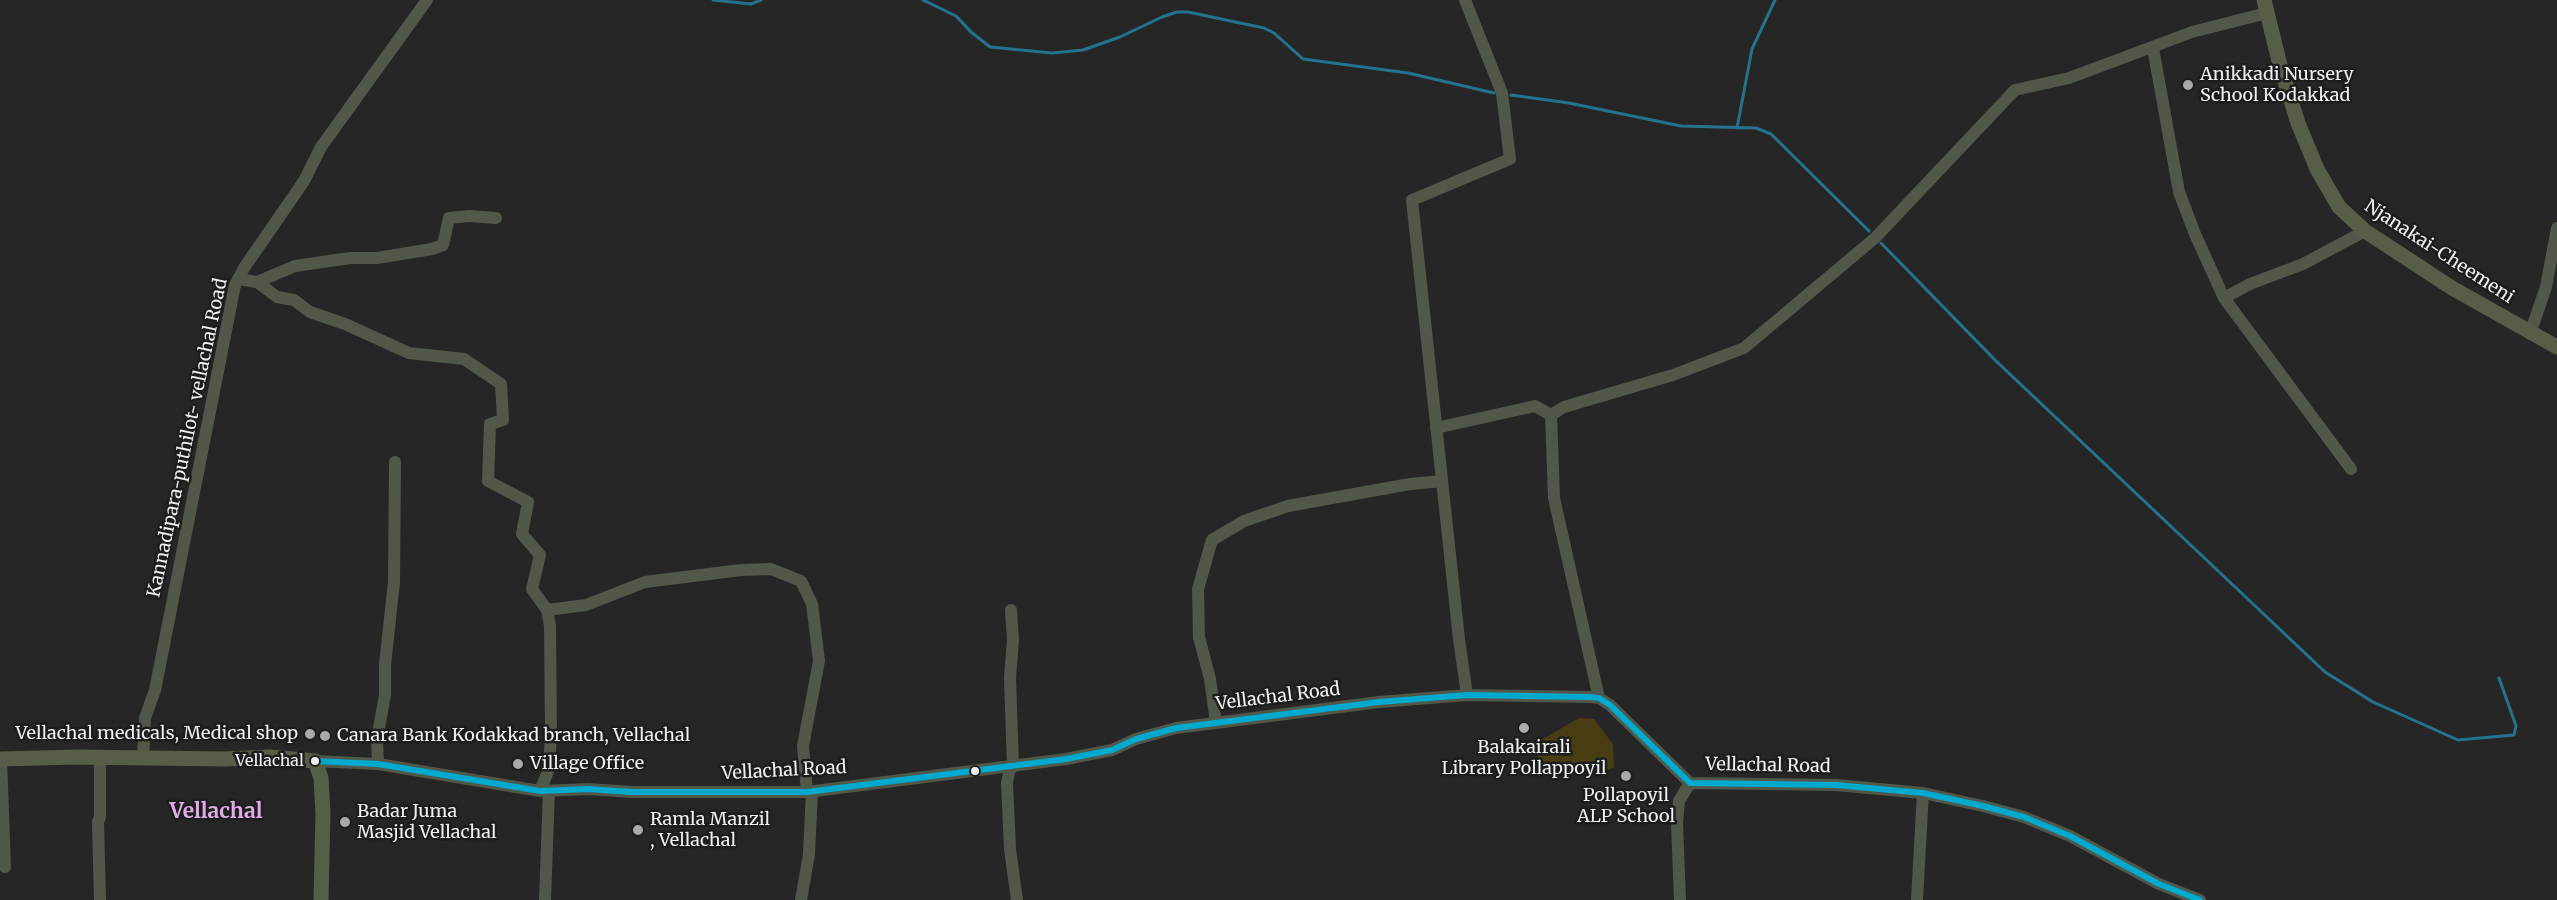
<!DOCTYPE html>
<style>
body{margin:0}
canvas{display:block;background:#262626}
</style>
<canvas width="2557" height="900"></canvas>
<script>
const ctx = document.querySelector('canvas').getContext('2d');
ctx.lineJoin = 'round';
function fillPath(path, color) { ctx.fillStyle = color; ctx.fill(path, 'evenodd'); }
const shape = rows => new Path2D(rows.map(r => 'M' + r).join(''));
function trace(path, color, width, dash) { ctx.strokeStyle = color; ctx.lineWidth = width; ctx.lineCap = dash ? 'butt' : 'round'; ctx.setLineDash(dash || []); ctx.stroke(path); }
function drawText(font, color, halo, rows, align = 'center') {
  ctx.font = font + ' Merriweather,serif'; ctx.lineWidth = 5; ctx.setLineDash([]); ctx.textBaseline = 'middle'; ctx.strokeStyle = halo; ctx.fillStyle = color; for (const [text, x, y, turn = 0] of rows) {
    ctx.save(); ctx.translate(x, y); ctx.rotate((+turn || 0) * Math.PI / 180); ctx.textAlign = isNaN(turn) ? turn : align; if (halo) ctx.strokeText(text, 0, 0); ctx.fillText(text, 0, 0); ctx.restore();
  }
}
const green = shape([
 [1579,718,1594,719,1613,744,1614,767,1605,771,1589,765,1562,775,1543,776,1537,760,1541,740]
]);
const stream = shape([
 [713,0,751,4,761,0],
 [923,0,956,16,971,32,990,47,1052,53,1083,50,1120,37,1162,17,1177,12,1188,12,1264,28,1274,33,1303,59,1408,73,1494,93],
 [1511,95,1569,103,1681,126,1756,128,1771,134,1869,231],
 [1737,128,1752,49,1775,0],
 [1881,243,1996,361,2325,672,2373,702,2458,740,2514,735,2516,726,2499,678]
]);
const minor = shape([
 [1465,0,1502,93,1510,159,1412,200,1459,639,1467,695],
 [2153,48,2179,192,2195,234,2224,298],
 [238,279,257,282,277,297,294,300,310,312,345,324,409,353,464,359,501,384,503,420,490,424,488,481,528,502,522,534,540,555,532,589,547,610],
 [257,282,295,266,350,258,377,258,432,249,443,245,449,218,469,216,496,218],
 [2530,334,2546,287,2557,228],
 [1436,428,1535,406,1551,415],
 [2351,469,2224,298,2250,284,2303,264,2365,231],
 [1011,610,1013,640,1010,678,1013,767],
 [1599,698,1554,498,1551,415,1564,407,1673,375,1744,348,1875,238,2015,90,2069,78,2192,32,2267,13],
 [1216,723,1210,679,1199,637,1198,589,1212,540,1244,521,1288,506,1410,484,1442,481],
 [100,757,100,817,98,822,100,900],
 [1,759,5,867],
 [143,759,145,718,155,690,235,285,244,268,304,181,321,147,427,0],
 [315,761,378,764,540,791,588,789,632,792,807,792,1066,759,1112,750,1136,739,1176,728,1379,702,1467,695,1590,697,1599,698,1610,705,1690,783,1836,785,1923,793,1983,806,2024,817,2070,836,2159,884,2200,900],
 [378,764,377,739,385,695,385,665,394,582,395,462],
 [1010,768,1007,783,1010,849,1017,900],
 [540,791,549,769,551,734,550,626,547,610,586,605,645,582,741,570,771,569,801,581,812,604,819,661,803,746,807,792],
 [545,900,549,791],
 [801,900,809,854,812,791],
 [1680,900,1677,823,1679,801,1690,783],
 [1917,900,1923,793]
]);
const major = shape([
 [2264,0,2280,65,2298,123,2317,169,2339,207,2365,231,2452,288,2557,347],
 [0,759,76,757,225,759,270,757,315,761,321,778,323,813,321,900]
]);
const bus1 = shape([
 [315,761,378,764,540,791,588,789,632,792,807,792,1066,759,1112,750,1136,739,1176,728,1379,702,1467,695,1590,697,1599,698,1610,705,1690,783,1836,785,1923,793,1983,806,2024,817,2070,836,2159,884,2200,900]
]);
const markers = [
 [2188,85,6,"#a8a9a9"],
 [1524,728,6,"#a8a9a9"],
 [310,734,6,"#a8a9a9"],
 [325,736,6,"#a8a9a9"],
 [315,761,5,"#eef0ef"],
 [518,764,6,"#a8a9a9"],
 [975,771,5,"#eef0ef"],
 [1626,776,6,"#a8a9a9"],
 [345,822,6,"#a8a9a9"],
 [638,830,6,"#a8a9a9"]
];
const busNames = [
 ["Vellachal",304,761]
];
const poiNames = [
 ["Anikkadi Nursery",2200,75],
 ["School Kodakkad",2200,96],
 ["Vellachal medicals, Medical shop",298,734,"right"],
 ["Canara Bank Kodakkad branch, Vellachal",337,736],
 ["Balakairali",1524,748,"center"],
 ["Library Pollappoyil",1524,769,"center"],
 ["Village Office",530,764],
 ["Pollapoyil",1626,796,"center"],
 ["ALP School",1626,817,"center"],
 ["Badar Juma",357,812],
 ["Masjid Vellachal",357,833],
 ["Ramla Manzil",650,820],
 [", Vellachal",650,841]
];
const streetNames = [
 ["Njanakai-Cheemeni",2439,252,33],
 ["Kannadipara-puthilot- vellachal Road",188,438,-78],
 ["Vellachal Road",1278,697,-7],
 ["Vellachal Road",1768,766,1],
 ["Vellachal Road",784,771,-3]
];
const quarterNames = [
 ["Vellachal",216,812]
];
fillPath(green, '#493d14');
trace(stream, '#24738e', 3);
trace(minor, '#515749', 12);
trace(major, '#565e47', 15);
trace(bus1, '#00a9ce', 6);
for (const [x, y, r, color] of markers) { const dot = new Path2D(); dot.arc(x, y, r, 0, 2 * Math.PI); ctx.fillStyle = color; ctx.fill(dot); trace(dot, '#1c1e1d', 2); }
drawText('16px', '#eef0ef', '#1c1e1d', busNames, 'right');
drawText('18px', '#eef0ef', '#1c1e1d', poiNames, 'left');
drawText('18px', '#eef0ef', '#1c1e1d', streetNames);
drawText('bold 21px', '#e0abe6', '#1c1e1d', quarterNames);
</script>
